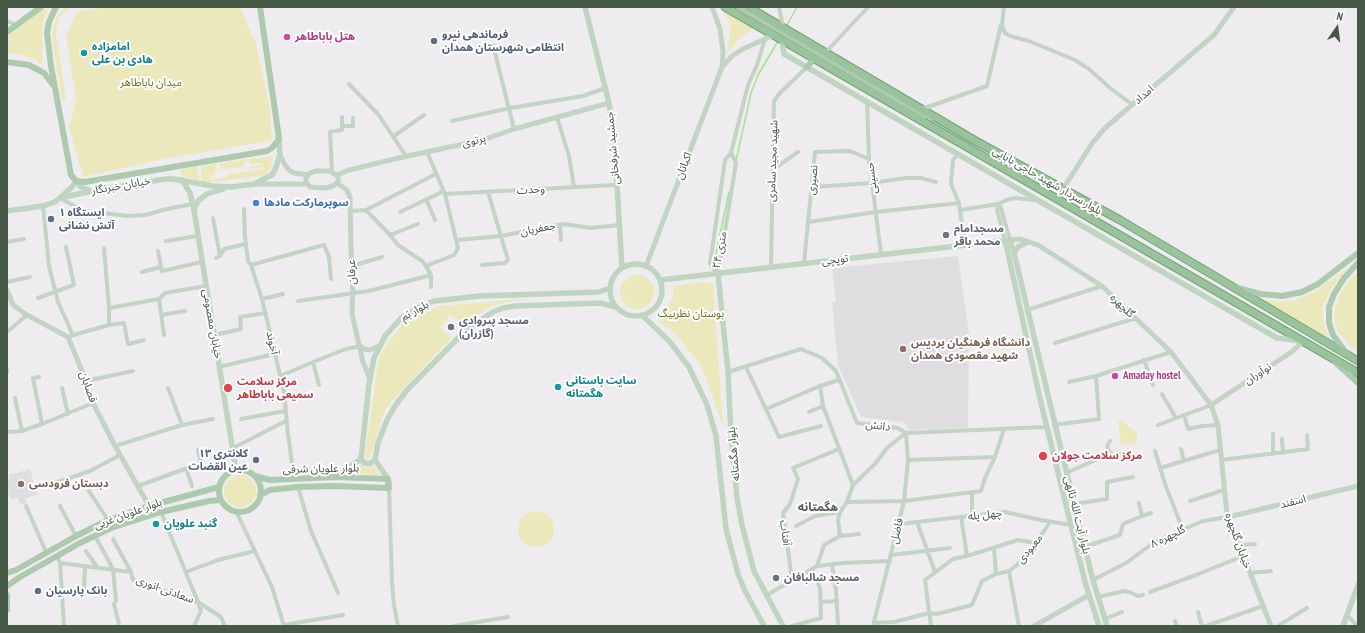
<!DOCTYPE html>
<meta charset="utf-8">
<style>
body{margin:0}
#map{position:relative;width:1365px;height:633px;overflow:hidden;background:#eeecef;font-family:"PT Sans Narrow",sans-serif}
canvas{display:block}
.frame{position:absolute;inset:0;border:8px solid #465846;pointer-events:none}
.north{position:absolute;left:1317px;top:8px;width:40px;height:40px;-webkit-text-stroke:3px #fff;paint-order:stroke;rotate:14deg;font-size:11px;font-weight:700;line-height:16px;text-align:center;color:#465846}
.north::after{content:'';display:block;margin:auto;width:14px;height:18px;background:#465846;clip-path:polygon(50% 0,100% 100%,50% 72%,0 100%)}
</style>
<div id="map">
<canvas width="1365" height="633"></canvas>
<div class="frame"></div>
<div class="north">N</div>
</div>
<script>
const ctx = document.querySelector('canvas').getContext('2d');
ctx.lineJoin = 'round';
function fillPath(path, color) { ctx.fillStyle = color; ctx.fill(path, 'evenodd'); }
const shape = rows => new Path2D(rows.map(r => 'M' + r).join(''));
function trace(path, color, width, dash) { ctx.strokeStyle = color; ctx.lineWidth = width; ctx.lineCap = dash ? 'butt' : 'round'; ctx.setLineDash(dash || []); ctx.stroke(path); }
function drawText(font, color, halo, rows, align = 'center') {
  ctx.font = font + ' "PT Sans Narrow","Noto Sans Arabic",sans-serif'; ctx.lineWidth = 4; ctx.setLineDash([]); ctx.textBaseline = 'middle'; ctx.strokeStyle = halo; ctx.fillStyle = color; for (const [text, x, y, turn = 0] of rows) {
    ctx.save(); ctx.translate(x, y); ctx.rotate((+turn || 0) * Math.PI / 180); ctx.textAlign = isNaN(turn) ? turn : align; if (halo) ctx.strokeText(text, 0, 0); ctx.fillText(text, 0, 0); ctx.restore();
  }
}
const education = shape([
 [958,256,969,334,968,428,910,430,903,422,861,417,838,365,832,302,836,301,832,268],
 [30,469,37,494,25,499,27,503,21,505,18,498,10,499,7,488,7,481,9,479,9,475]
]);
const green = shape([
 [65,7,70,7,59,18,56,33,66,100,62,101,53,45,52,33,56,17],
 [104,7,240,7,256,44,270,110,272,140,201,153,164,159,83,177,69,127,76,99,66,36,76,12],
 [48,8,42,26,43,67,35,59,20,54,7,54,7,37,38,12],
 [724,12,754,28,745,34,736,42,727,54,730,33,730,24],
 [273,156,271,167,267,175,205,183,181,175,181,169,197,167,199,180,202,181,201,166,216,164,217,170,214,171,215,175,210,176,211,180,228,177,228,174,264,169,264,167,251,169,251,167,262,165,262,163,250,164,249,161,244,162,244,167,221,170,220,163],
 [1349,266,1331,289,1322,308,1324,325,1330,339,1261,299,1283,302,1296,300,1316,291],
 [1358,272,1358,353,1350,346,1337,330,1335,321,1334,314,1339,297,1347,283],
 '620 292a17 17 0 1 1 34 0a17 17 0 1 1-34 0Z',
 [705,282,713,284,723,426,704,372,693,355,672,330,658,322,665,313,673,296,674,286],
 [531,298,498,304,490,307,463,324,449,315,440,329,452,337,389,404,382,417,370,458,368,459,366,458,365,457,378,362,381,353,387,344,401,326,417,314,439,306],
 [1118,421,1122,421,1137,433,1137,443,1121,445],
 [360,465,367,468,374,466,379,475,350,474],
 '224 491a16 16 0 1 1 32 0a16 16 0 1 1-32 0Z',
 '518 529a18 18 0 1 1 36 0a18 18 0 1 1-36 0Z'
]);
const stream = shape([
 [786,27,797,7],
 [736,161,751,93,758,75,778,41],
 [715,258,729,192]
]);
const minor = shape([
 [779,7,783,27],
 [1004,7,1002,25,1005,33,1010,36,1029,41,1075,60,1089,69,1110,88,1133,105],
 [7,21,16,25],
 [493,45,514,129],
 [826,52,868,7],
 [349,84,378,114,406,156],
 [867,101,869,159,881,254],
 [922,109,987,86,1001,25],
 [557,117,569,156,574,187],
 [452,121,510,108,583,96,605,88],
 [342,126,353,126,353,118],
 [394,136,424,115],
 [958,154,953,160,951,184,959,203,965,245],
 [772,170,798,152],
 [332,172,330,132,342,130,342,117],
 [812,187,872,183,906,178,921,178,936,182],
 [445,194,616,185],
 [60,198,74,206,84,211,128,216,145,215,167,209,193,204],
 [426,199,435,220],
 [998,204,1001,208,1010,240],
 [998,204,997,210,1005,240],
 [43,206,49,266,58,302,69,326,72,334],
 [244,209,245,237,248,261,251,265,262,299,284,392,288,434,294,479],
 [366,210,390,235,398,245,422,261,426,266,431,275,431,287],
 [960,210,998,204,1007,200,1014,198,1034,200],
 [350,211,366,210,436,174],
 [400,212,444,191],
 [213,218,220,256],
 [808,222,876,212,959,203],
 [560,225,561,240],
 [390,235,418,224],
 [457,240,501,236,563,224,591,228,619,225],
 [166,241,197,236],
 [7,242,24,239],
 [104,248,109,308,109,325],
 [158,251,161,267],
 [216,258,220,256,224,249,246,244],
 [804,263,815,152,850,151,869,159],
 [251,265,324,245,329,257,331,279],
 [482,265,505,263,508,260,488,192],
 [352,266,382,257],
 [426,266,454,255,458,248,445,194,427,152],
 [771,267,774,101,780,93,807,67],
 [142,272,161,267,162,271,202,262],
 [718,274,710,264,725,160,731,153,748,85,757,65,765,39],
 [718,274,736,163,731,153],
 [7,282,30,277],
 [38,298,74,285,66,247],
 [159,299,165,293,206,286],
 [159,299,164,335],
 [262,299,283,294],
 [298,301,369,291,431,275],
 [109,308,159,299],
 [1027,310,1102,286],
 [161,315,185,311],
 [7,332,27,315],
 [214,335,241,329,240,317,266,313],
 [70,336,109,325,124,323,128,344,144,340],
 [1055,343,1136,318],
 [1144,360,1153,385],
 [313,362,319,385],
 [219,367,274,354],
 [746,367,779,437,821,426],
 [7,370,7,372],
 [728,372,801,349,822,358,836,371,857,423,898,428,906,433,1046,427],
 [280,376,313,362,346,349,360,346],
 [39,377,33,378,42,424],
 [839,380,820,386,823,406,853,485],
 [86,381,133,371],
 [1069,382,1096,376,1171,352],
 [62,388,68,414],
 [168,388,182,425],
 [1162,394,1176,418],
 [15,398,22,431],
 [766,409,820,386],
 [809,412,823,406],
 [1184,415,1188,429,1202,426,1218,425],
 [241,419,285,411],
 [1054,425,1099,419,1096,376],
 [1158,425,1211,405],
 [7,432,22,431,42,424,93,403],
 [1273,434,1273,454],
 [1282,439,1283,453],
 [115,446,182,425,213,419],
 [233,448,286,421],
 [1181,449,1184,461],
 [1155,451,1165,484,1183,530],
 [1109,452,1114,455,1122,454,1123,459,1133,458],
 [908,460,995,457],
 [1221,460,1308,449,1307,435],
 [186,468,192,486],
 [1160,468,1220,450],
 [1066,473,1102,457,1109,452,1107,446,1110,441],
 [138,486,201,463,198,450],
 [43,487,90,471,120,455],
 [298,487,311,531,338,593],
 [389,488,392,582,394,605,398,626],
 [89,491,108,520],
 [972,493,972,516],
 [1190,501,1224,490],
 [847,502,904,501,981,491,985,478,995,457,1004,429],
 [1074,504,1107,499,1107,482,1133,477],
 [26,506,46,552],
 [60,506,76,536],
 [236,511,272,587,284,626],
 [161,512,198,602,201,611,194,626],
 [1142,516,1151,513],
 [961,517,967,556],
 [917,522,935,572],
 [899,524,1005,512,1041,520,1071,525],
 [796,526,815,516,840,512],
 [95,536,113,569,116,601,114,604,119,624],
 [840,536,838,520,840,512,847,502,853,485,875,464,887,448,906,433],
 [113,539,131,572],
 [1239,545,1255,544],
 [1084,547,1120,535,1123,524,1142,516,1139,503],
 [994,548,996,574],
 [86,551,97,567],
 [891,555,950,548],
 [57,556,60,563,131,572,133,580,198,602,221,617,225,626],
 [60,563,64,626],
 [832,564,836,590,838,626],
 [817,566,824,545,840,536,859,534],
 [1009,571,1019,626],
 [186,572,218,560,255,551],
 [1250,573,1271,571],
 [792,580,783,513,790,504,798,479,793,468,839,449],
 [1093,580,1126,563,1156,541,1203,521,1228,517],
 [84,589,85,566],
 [1150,592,1196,575,1243,556],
 [767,595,817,566,843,563,890,561],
 [1098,597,1124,591,1129,592,1138,596,1143,595],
 [821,602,837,601],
 [1198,612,1202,626],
 [1347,615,1357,626],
 [1105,619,1122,612],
 [1175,621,1177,626],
 [874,623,894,622,929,613,937,614,972,605,982,581,996,574,1009,571,1017,565,1030,552,1050,522],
 [284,625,343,615],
 [454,626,508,617],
 [792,626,821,618,820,588,812,569],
 [873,626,904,501,908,460,906,433],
 [931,626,925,580,953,559,967,556,1018,540,1036,543],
 [1206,626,1263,606],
 [1278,626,1307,608]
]);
const tertiary = shape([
 [722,67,732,56,741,50,773,35],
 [280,155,285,165,289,170,294,173,308,175],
 [316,171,329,171,335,174,338,176,338,182,333,186,326,188,310,187,306,182,306,177,310,173,316,171],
 [337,175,349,170,403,157,483,140,514,129,609,103],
 [337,183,347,190,350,197,351,249,353,281,352,314,363,362,370,379],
 [255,184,307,184],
 [1063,189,1093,142,1105,128,1214,35,1234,7],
 [1010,240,1020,239,1038,245,1102,286,1171,352,1211,405,1218,425,1227,514,1271,626],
 [646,266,722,67,723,52,720,29,712,7],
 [7,290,13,305,27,315,68,337,86,381,93,403,115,446,149,506],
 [360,346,364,349,370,350,379,346],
 [1211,405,1293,351,1303,341],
 [1228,517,1358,486],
 [1034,626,1089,595]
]);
const secondary = shape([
 [585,7,609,103,614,135,622,268],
 [782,40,784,54,1277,338,1301,341],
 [182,180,190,193,194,210,236,470],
 [60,198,97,190,165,179,173,179,213,186,231,187,254,184,272,175,275,170,280,155,279,139],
 [194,209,198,201,207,194,223,189],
 [7,211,43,206,55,202,72,187,76,181,81,187,91,191],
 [1005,240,1040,399,1085,582,1099,626],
 [1014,253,1019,246,1028,242],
 '610 290a26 26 0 1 1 52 0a26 26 0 1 1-52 0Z',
 [718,274,728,372,731,435,737,498,742,525,754,571,783,626],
 [660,280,1010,240,1014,253,1079,524,1093,580,1107,626],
 [642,315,670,342,689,367,707,405,716,436,726,529,733,555,738,574,745,591,764,626],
 [361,459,364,463,369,464,375,460],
 [335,477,361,459,369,384,374,358,385,336,402,317,419,307,434,301,480,296,599,292,610,288],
 [388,479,375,460,378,443,387,420,395,406,407,390,467,329,493,312,503,308,515,306,600,303,616,307],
 [1343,626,1358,585]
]);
const primary = shape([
 [56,7,49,22,47,33,51,66,71,175,76,181,85,182,267,151,272,148,279,139,278,131,260,7],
 [739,7,924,115,932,117],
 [7,32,41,7],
 [7,62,29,65,44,73,53,85],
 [807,67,814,59],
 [1238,288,1261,294,1282,296,1302,292,1318,284,1358,253],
 [1347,354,1333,335,1329,323,1329,307,1334,294,1344,278,1358,263],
 [1335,362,1358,383],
 '219 491a21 21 0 1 1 42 0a21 21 0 1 1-42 0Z',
 [255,476,270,480,335,477,388,479,389,488,335,486,298,487,270,490,260,495],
 [7,573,16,570,76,536,108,520,149,506,219,487],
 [7,586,20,577,80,543,111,528,161,512,209,501,221,500],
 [7,595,7,610]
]);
const trunk = shape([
 [725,7,1358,373],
 [748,7,974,140,1120,220,1358,361]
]);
const markers = [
 [287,37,4,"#d1479c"],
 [434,41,4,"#5c6f8a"],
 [84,53,4,"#0f9aa8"],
 [256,203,4,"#3f7fe0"],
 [51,219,4,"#5c6f8a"],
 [946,235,4,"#6b7280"],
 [451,327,4,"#6b7280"],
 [903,349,4,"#8d6e63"],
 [1115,376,4,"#d1479c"],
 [558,387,4,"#0f9aa8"],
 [228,388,5,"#e0444e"],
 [1043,456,5,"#e0444e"],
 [256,460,4,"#5c6f8a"],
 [21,484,4,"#8d6e63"],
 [156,524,4,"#0f9aa8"],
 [776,578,4,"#6b7280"],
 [38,591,4,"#5c6f8a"]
];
const serviceNames = [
 ["فرماندهی نیرو",442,35],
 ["انتظامی شهرستان همدان",442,48],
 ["ایستگاه ۱",59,213],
 ["آتش نشانی",59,226],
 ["کلانتری ۱۳",248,454,"right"],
 ["عین القضات",248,467,"right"],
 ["بانک پارسیان",46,591]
];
const hotelNames = [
 ["هتل باباطاهر",295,37],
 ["Amaday hostel",1123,376]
];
const cultureNames = [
 ["امامزاده",92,47],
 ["هادی بن علی",92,60],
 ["سایت باستانی",566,381],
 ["هگمتانه",566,394],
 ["گنبد علویان",164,524]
];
const parkNames = [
 ["میدان باباطاهر",151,83],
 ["بوستان نظربیگ",691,314]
];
const streetNames = [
 ["امداد",1144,95,-41],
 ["پرتوی",474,141,-14],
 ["جمشید شرفخانی",613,148,-95],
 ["شهید مجید سامری",773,161,-88],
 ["اکباتان",684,166,-69],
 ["حسینی",872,178,-97],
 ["نصیری",813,180,-84],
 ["بلوار سردار شهید حاجی بابایی",1047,181,30],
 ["خیابان خبرنگار",121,186,-10],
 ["وحدت",531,190,-3],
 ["جعفریان",538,229,-11],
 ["۲۴ متری",720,250,-79],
 ["توپچی",835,260,-7],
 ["عرفان",352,272,-92],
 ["گلچهره",1122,306,44],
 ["بلوار بَم",415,311,-29],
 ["خیابان معصومی",212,324,80],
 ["آخوند",272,343,78],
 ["نوآوران",1258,374,-33],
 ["قصابان",88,387,70],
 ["دانش",878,426,8],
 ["بلوار هگمتانه",734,454,-95],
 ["بلوار علویان شرقی",321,469,-1],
 ["اسفند",1293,502,-14],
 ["بلوار علویان غربی",128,514,-20],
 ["چهل پله",985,515,-6],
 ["بلوار آیت الله تالهی",1077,515,76],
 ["فاضل",897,531,-77],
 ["آفتاب",785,533,83],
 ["گلچهره ۸",1168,537,-26],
 ["خیابان گلچهره",1238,541,70],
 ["معبودی",1030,549,-51],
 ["سعادتی-انوری",165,590,20]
];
const shopNames = [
 ["سوپرمارکت مادها",264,203]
];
const worshipNames = [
 ["مسجدامام",954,229],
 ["محمد باقر",954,242],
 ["مسجد پیروادی",459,321],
 ["(گازران)",459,334],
 ["مسجد شالبافان",784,578]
];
const educationNames = [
 ["دانشگاه فرهنگیان پردیس",911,343],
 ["شهید مقصودی همدان",911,356],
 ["دبستان فرودسی",29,484]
];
const healthNames = [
 ["مرکز سلامت",237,382],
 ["سمیعی باباطاهر",237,395],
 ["مرکز سلامت جولان",1052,456]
];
const neighbourhoodNames = [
 ["هگمتانه",818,508]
];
fillPath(education, '#dedde0');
fillPath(green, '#ebe9bc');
trace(stream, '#9fe68b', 1.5);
trace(trunk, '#71a576', 9);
trace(minor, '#c3d3c4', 4);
trace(tertiary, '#c3d3c4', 5);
trace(secondary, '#c0d5c1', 5.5);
trace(primary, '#adcaaf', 6);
trace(trunk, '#9ac29c', 7);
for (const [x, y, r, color] of markers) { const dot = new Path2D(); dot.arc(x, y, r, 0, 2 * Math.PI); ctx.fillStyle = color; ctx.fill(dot); trace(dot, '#fff', 1.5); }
drawText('bold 11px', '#4e5e75', '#fff', serviceNames, 'left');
drawText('bold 11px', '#b23c85', '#fff', hotelNames, 'left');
drawText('bold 11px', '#0d838f', '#fff', cultureNames, 'left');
drawText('11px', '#6f751b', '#fff', parkNames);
drawText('11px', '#465846', '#fff', streetNames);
drawText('bold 11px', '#366cbe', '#fff', shopNames, 'left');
drawText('bold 11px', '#5b616d', '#fff', worshipNames, 'left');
drawText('bold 11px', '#785e54', '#fff', educationNames, 'left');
drawText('bold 11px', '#be3a42', '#fff', healthNames, 'left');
drawText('bold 12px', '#59615a', '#fff', neighbourhoodNames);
</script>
